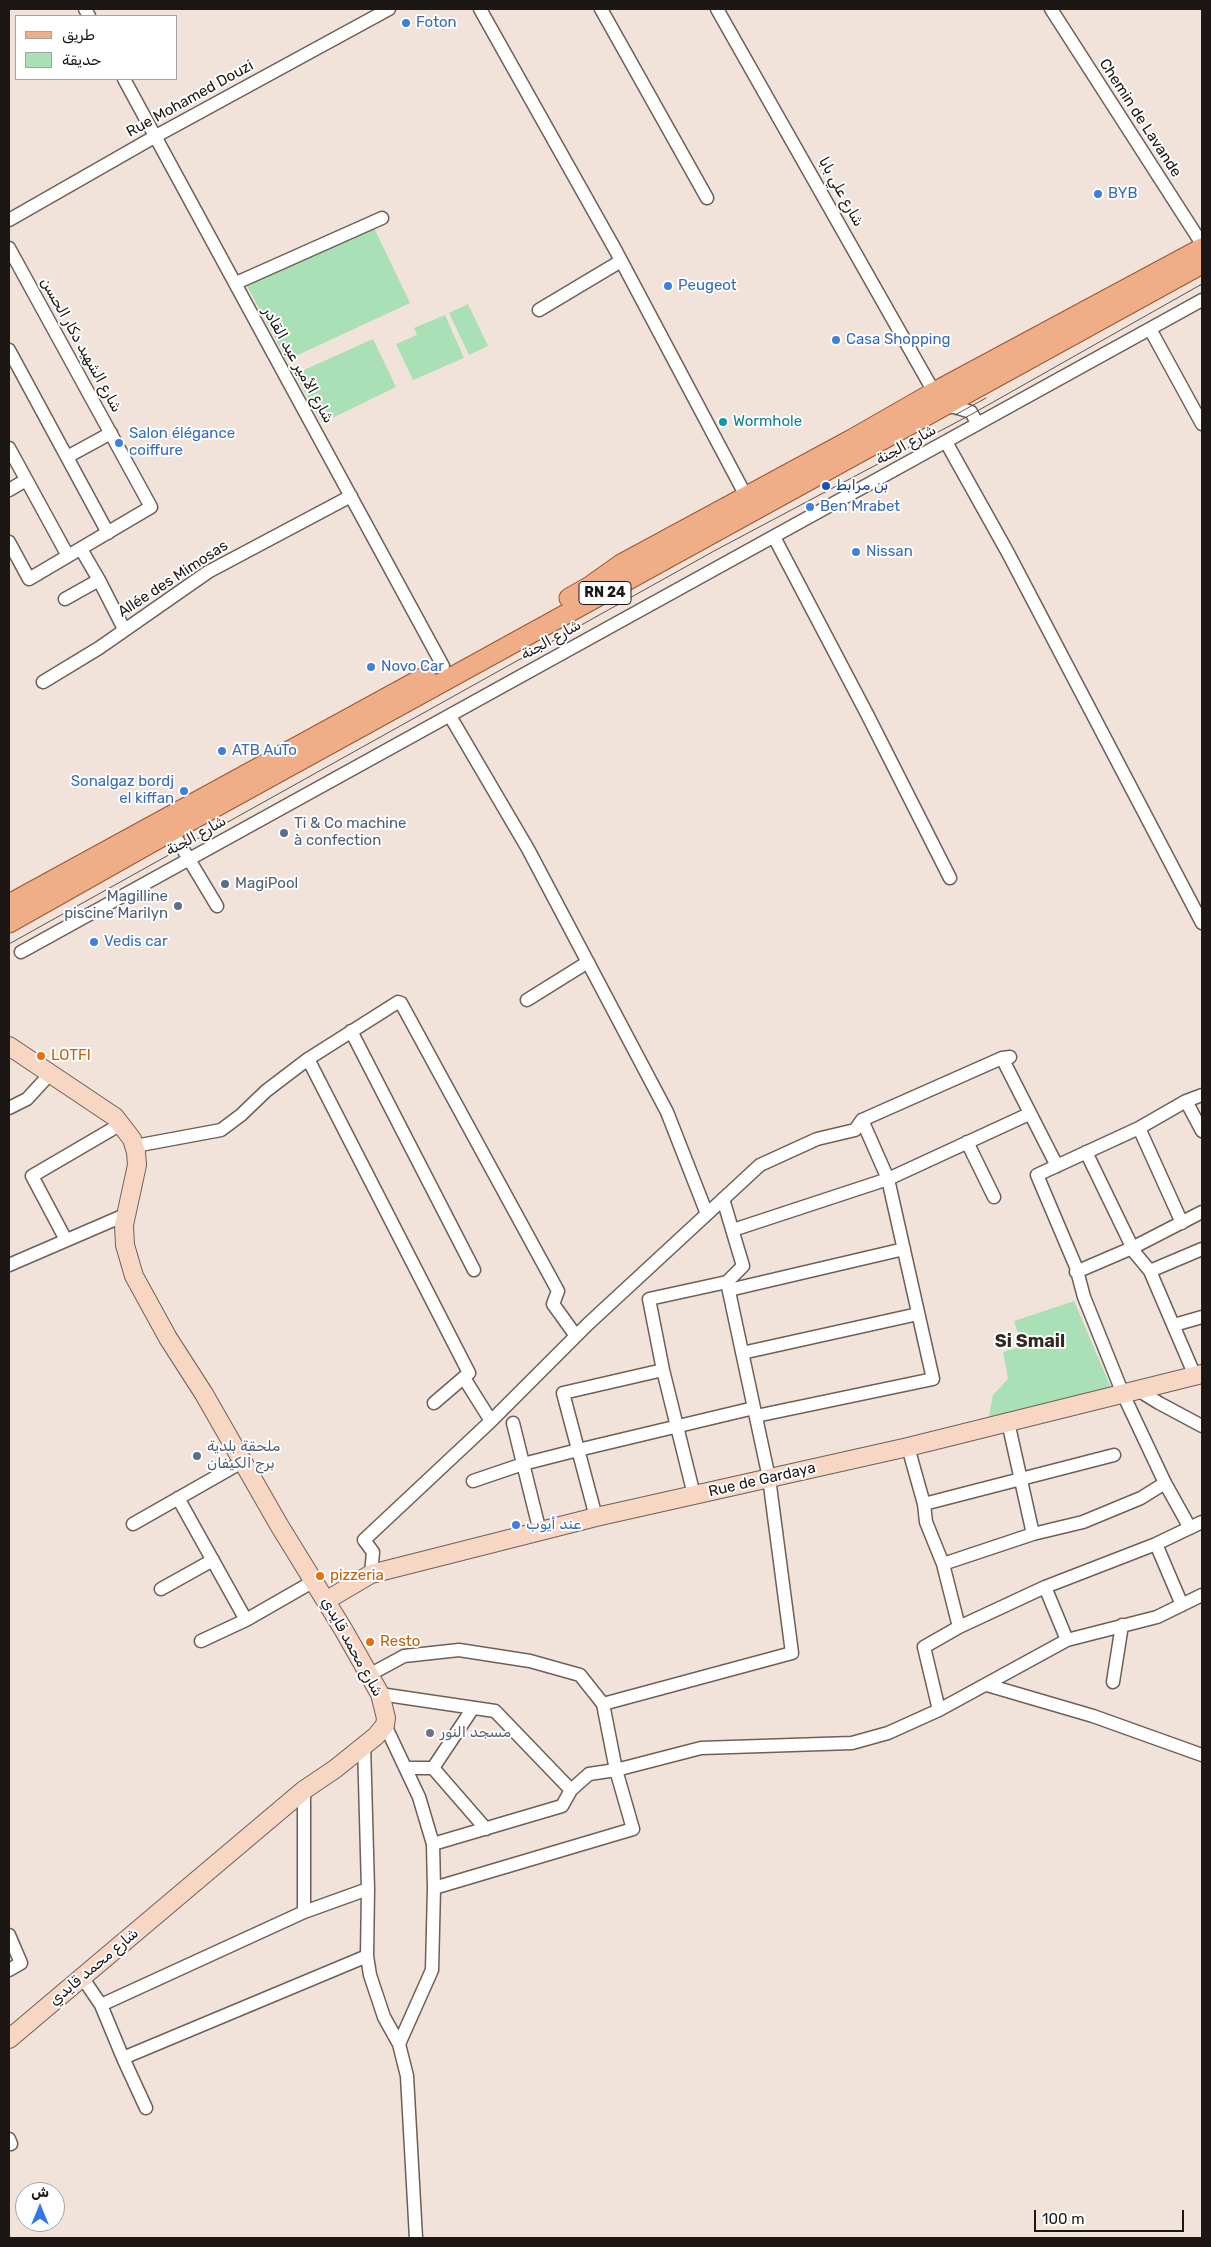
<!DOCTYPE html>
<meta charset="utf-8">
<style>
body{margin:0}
#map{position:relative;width:1211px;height:2247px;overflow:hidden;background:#f1e3da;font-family:Rubik,"Noto Naskh Arabic",sans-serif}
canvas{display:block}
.frame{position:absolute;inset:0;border:10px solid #1c1714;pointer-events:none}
.legend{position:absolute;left:15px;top:15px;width:162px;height:65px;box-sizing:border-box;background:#fff;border:1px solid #a4a2a1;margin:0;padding:6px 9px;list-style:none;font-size:15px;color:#1c1714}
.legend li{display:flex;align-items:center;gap:10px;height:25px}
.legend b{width:25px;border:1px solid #a4a2a1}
.north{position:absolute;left:15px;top:2182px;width:50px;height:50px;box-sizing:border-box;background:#fff;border:1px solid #a4a2a1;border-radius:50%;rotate:0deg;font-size:14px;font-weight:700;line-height:20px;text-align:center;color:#1c1714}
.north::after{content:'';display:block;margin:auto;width:18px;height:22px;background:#3077e4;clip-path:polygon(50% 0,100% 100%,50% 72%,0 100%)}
.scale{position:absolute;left:1034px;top:2210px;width:150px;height:22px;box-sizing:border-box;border:2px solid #1c1714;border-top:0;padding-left:6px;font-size:15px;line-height:18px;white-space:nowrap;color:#1c1714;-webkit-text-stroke:4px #fff;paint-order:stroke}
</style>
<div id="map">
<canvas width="1211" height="2247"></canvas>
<div class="frame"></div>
<ul class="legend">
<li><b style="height:6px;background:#efad88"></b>طريق</li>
<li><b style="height:14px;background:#a9e0b6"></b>حديقة</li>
</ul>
<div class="north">ش</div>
<div class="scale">100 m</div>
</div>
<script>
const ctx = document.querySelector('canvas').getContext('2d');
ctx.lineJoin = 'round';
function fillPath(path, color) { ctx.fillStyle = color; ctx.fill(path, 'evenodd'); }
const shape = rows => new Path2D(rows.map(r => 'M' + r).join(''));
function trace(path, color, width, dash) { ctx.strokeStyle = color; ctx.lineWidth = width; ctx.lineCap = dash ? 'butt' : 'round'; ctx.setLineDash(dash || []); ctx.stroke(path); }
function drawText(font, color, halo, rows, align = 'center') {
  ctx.font = font + ' Rubik,"Noto Naskh Arabic",sans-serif'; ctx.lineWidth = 4; ctx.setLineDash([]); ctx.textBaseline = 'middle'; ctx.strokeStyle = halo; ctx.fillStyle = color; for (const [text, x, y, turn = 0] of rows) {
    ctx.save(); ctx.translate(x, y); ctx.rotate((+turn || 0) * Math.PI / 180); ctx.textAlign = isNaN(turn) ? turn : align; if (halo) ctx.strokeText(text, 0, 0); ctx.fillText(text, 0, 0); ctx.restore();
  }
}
const green = shape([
 [374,228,410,303,287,360,246,284],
 [468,304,488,346,469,355,449,313],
 [445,315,464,358,413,380,396,344,417,335,414,328],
 [373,339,396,387,322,423,295,374],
 [1074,1301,1112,1390,988,1421,993,1395,1008,1379,1003,1352,1022,1346,1014,1321]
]);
const street = shape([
 [85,9,89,16],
 [480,9,616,251,746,496],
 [601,9,707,198],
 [717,9,934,392],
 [1051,9,1202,244],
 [124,79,443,666],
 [9,220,156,136,389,9],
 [9,248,151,507,29,579,9,542],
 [236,283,382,218],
 [539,310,621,261],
 [1150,329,1202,424],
 [9,350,108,533],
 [944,407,955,407,971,412,977,423],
 [946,442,1008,553,1202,923],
 [9,448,68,556],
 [67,457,111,433],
 [9,490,26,480],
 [774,537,867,714,950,878],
 [81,549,99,580,124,629],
 [65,599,99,580],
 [43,682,99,648,208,572,351,496],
 [450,716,528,849,667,1112,707,1214],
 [172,831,217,906],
 [21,952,1202,300],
 [527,1000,588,962],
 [351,1031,474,1270],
 [1002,1058,1057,1166],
 [308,1059,469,1373,434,1403],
 [1186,1101,1202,1131],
 [9,1108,27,1099,50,1074],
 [1139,1128,1182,1223],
 [967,1142,994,1197],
 [135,1146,221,1130,241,1115,266,1091,308,1059,398,1002,401,1003,558,1291,553,1304,576,1336],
 [1086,1152,1135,1253,1150,1271,1195,1376],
 [733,1230,888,1179,1029,1114],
 [66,1240,32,1176,121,1124],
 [9,1265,125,1215],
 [1150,1271,1202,1249],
 [1076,1272,1132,1248,1202,1212],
 [729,1290,904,1249],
 [1174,1325,1202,1317],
 [742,1353,918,1314],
 [464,1378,491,1421],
 [1138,1390,1159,1403,1202,1426],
 [756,1416,933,1379,888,1179,862,1120,1002,1058,1010,1057],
 [1008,1422,1033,1534],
 [513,1423,540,1532],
 [908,1447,924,1504,926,1522,943,1564,959,1627],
 [473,1481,523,1464,578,1450,754,1408],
 [694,1495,663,1370,649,1299,727,1282,743,1266,723,1199],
 [178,1498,246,1620,314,1581],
 [924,1504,1114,1455],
 [596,1517,563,1393,663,1370],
 [133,1524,242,1462],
 [1190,1528,1165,1483,1123,1394,1084,1297,1076,1267,1037,1175,1139,1128,1186,1101,1202,1095],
 [1156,1544,1182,1605],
 [943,1564,1033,1534,1083,1522,1141,1498,1165,1483],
 [371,1574,373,1552,364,1540,491,1421,588,1324,760,1165,817,1139,855,1130,862,1120],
 [1045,1587,1067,1640],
 [161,1589,213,1560],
 [201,1641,246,1620],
 [369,1675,404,1656,459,1650,530,1661,580,1675,603,1704,616,1770,633,1829,434,1888],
 [1113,1682,1122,1625],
 [987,1685,1093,1716,1202,1755],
 [380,1694,495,1711,571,1790],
 [603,1704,792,1653,769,1478,727,1282],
 [939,1710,924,1647,959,1627,1045,1587,1156,1544,1202,1522],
 [385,1725,419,1797,433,1844,434,1888,432,1970,399,2044],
 [364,1744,368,1889,367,1956,370,1975,384,2017,399,2044,407,2076,416,2238],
 [407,1768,433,1768,486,1829],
 [433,1768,473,1708],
 [304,1790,304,1912],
 [433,1844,562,1806,571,1790,589,1774,616,1770,701,1748,852,1743,888,1733,939,1710,1067,1640,1157,1617,1202,1595],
 [9,1935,21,1963,9,1970],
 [82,1977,101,2005,123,2058,367,1956],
 [101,2005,304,1912,368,1889],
 [123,2058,146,2108],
 [9,2139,11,2144]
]);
const secondary = shape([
 [9,1046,115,1117,132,1139,136,1152,137,1165,124,1225,125,1245,134,1276,168,1338,204,1394,279,1525,343,1629,380,1694,386,1718,385,1725,376,1736,335,1769,304,1790,9,2039],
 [327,1600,371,1574,596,1517,908,1447,1202,1374]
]);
const primary = shape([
 [569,598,590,586,621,564,852,439,934,392,1202,248],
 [9,904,426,676],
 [9,923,172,831,1202,264]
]);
const tram = shape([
 [955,415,986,398],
 [9,944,714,551,972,414,1202,284]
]);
const markers = [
 [406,23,5,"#3f7fe0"],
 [1098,194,5,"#3f7fe0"],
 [668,286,5,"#3f7fe0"],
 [836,340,5,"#3f7fe0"],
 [723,422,5,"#0f9aa8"],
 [119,443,5,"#3f7fe0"],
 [826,486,5,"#1a4fb4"],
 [810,507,5,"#3f7fe0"],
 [856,552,5,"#3f7fe0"],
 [371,667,5,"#3f7fe0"],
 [222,751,5,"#3f7fe0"],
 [184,791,5,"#3f7fe0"],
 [284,833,5,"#5c6f8a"],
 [225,884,5,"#5c6f8a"],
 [178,906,5,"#5c6f8a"],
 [94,942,5,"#3f7fe0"],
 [41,1056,5,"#e8710a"],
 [197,1456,5,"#5c6f8a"],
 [516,1525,5,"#3f7fe0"],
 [320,1576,5,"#e8710a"],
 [370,1642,5,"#e8710a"],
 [430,1733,5,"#6b7280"]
];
const shields = [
 [605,593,52]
];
const shieldNames = [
 ["RN 24",605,593]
];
const shopNames = [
 ["Foton",416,23],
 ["BYB",1108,194],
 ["Peugeot",678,286],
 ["Casa Shopping",846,340],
 ["Salon élégance",129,434],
 ["coiffure",129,451],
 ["Ben Mrabet",820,507],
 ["Nissan",866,552],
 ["Novo Car",381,667],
 ["ATB AuTo",232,751],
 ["Sonalgaz bordj",174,782,"right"],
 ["el kiffan",174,799,"right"],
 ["Vedis car",104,942],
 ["عند أيوب",526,1525]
];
const streetNames = [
 ["Rue Mohamed Douzi",190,99,-29],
 ["Chemin de Lavande",1140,118,57],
 ["شارع علي بابا",841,192,61],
 ["شارع الشهيد دكار الحسن",81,345,61],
 ["شارع الأمير عبد القادر",298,365,61],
 ["شارع الجنة",906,445,-29],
 ["Allée des Mimosas",173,579,-33],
 ["شارع الجنة",551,640,-29],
 ["شارع الجنة",196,836,-29],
 ["Rue de Gardaya",762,1480,-13],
 ["شارع محمد قايدي",352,1647,61],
 ["شارع محمد قايدي",94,1967,-40]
];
const cultureNames = [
 ["Wormhole",733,422]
];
const transitNames = [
 ["بن مرابط",836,486]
];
const serviceNames = [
 ["Ti & Co machine",294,824],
 ["à confection",294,841],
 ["MagiPool",235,884],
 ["Magilline",168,897,"right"],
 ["piscine Marilyn",168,914,"right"],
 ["ملحقة بلدية",207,1447],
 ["برج الكيفان",207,1464]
];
const foodNames = [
 ["LOTFI",51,1056],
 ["pizzeria",330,1576],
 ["Resto",380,1642]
];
const worshipNames = [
 ["مسجد النور",440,1733]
];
const quarterNames = [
 ["Si Smail",1030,1342]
];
fillPath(green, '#a9e0b6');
trace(street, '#6c6058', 15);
trace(secondary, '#6c6058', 20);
trace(primary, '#9f552b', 21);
trace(street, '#fff', 12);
trace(secondary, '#f7d6c3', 18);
trace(primary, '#efad88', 19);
trace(tram, '#5a534e', 1);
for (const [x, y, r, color] of markers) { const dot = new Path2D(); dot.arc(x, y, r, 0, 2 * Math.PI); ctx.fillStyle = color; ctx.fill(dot); trace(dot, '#fff', 2); }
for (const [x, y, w] of shields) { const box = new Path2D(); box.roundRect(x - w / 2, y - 11.5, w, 23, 4); ctx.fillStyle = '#fff'; ctx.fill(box); trace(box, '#1c1714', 1); }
drawText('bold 14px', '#1c1714', null, shieldNames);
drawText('15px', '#366cbe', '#fff', shopNames, 'left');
drawText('15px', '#1c1714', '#fff', streetNames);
drawText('15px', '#0d838f', '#fff', cultureNames, 'left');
drawText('15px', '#164399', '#fff', transitNames, 'left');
drawText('15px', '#4e5e75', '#fff', serviceNames, 'left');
drawText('15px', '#c56008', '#fff', foodNames, 'left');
drawText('15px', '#5b616d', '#fff', worshipNames, 'left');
drawText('bold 18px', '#332922', '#fff', quarterNames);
</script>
